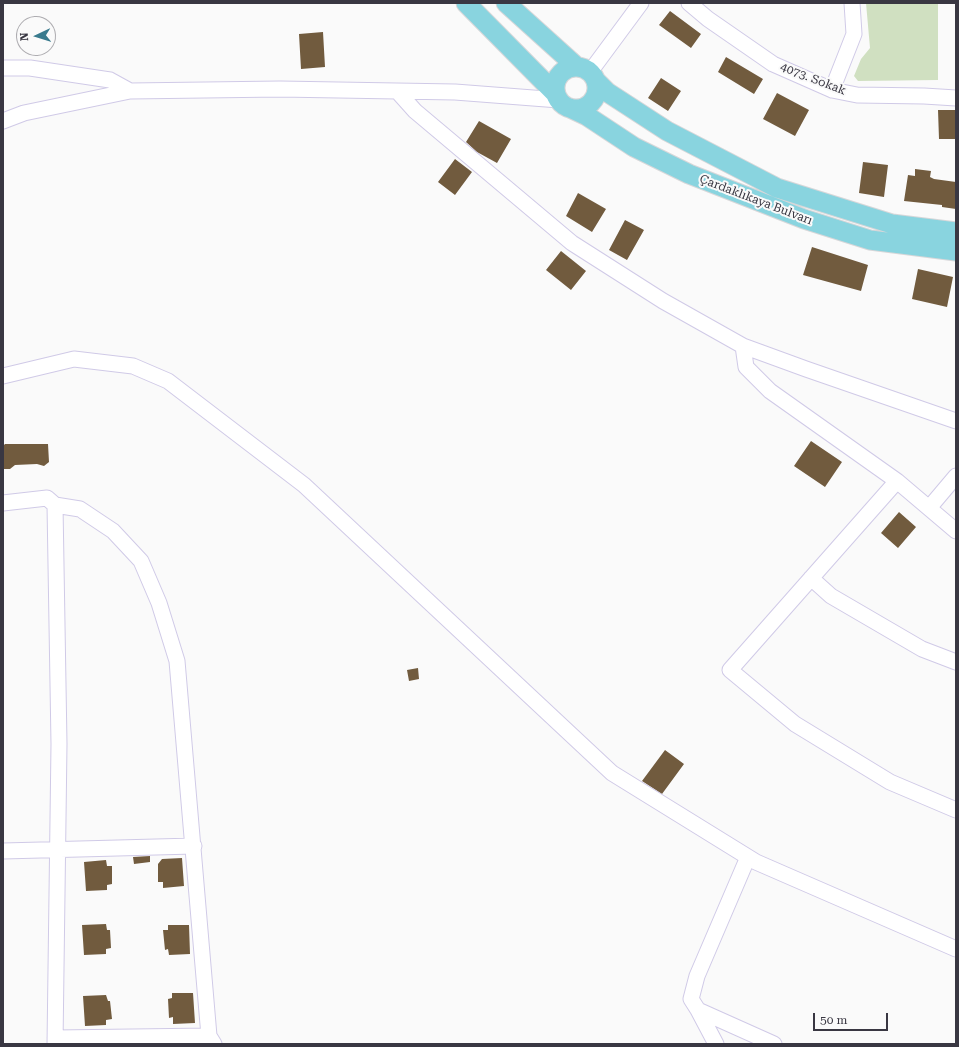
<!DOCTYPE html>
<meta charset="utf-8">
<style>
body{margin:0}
#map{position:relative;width:959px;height:1047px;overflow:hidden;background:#fafafa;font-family:"Roboto Serif",serif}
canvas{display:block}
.frame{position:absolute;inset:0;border:4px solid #393742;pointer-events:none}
.north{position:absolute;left:16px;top:16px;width:40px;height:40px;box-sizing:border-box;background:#fafafa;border:1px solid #adacb0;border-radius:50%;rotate:266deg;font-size:11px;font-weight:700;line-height:16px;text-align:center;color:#393742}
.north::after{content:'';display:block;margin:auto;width:14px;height:18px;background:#3a7b8e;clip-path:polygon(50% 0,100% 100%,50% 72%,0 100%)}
.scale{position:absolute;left:813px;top:1013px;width:75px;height:18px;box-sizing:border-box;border:2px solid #393742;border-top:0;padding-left:5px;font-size:12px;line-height:14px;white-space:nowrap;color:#393742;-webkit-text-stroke:3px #fafafa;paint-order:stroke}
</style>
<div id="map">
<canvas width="959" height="1047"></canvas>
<div class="frame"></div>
<div class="north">N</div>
<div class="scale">50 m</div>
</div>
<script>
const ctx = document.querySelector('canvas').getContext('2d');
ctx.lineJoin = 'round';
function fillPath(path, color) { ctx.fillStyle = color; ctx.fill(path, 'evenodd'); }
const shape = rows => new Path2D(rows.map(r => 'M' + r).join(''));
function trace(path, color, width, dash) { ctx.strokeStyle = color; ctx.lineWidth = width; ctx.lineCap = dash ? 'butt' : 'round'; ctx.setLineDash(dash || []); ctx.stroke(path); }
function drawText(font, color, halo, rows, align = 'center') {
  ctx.font = font + ' "Roboto Serif",serif'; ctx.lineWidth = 4; ctx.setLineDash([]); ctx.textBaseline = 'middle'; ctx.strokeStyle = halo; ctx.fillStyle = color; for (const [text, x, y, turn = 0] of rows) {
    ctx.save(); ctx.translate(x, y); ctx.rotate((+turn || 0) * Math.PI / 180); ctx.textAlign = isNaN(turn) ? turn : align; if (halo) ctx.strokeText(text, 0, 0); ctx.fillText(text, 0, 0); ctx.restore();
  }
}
const green = shape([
 [866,3,938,3,938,80,858,81,854,76,861,59,870,48]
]);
const building = shape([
 [670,11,701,34,691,48,659,25],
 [323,32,325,67,301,69,299,34],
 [726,57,763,79,754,94,718,72],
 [661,78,681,91,668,111,648,98],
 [777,93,809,110,795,136,763,119],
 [938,110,956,110,956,139,939,139],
 [479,121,511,139,497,163,477,152,466,142],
 [455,159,472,172,455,195,438,182],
 [863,162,888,165,884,197,859,193],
 [915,169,931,171,930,177,934,179,956,182,956,209,942,207,942,205,904,201,908,175,915,176],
 [578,193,606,209,592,232,566,216],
 [625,220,644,230,627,260,609,250],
 [812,247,868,265,861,291,803,275],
 [561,251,586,271,571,290,546,270],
 [918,269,953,277,947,307,912,299],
 [811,441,842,462,825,487,794,466],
 [5,444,48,444,49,462,44,466,37,464,15,465,10,469,3,469,3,446],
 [899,512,916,527,898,548,881,533],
 [418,668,419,679,409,681,407,670],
 [665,750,684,764,662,794,642,781],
 [150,856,150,862,134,864,133,857],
 [182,858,184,886,163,888,163,882,158,882,158,864,162,859],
 [106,860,107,866,112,866,112,884,107,885,107,890,86,891,84,862],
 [106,924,107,930,110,930,111,948,106,949,106,954,84,955,82,925],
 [168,925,189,925,190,954,169,955,168,949,165,950,163,930,168,930],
 [172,993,193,993,195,1023,173,1024,173,1017,169,1018,168,999,172,998],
 [106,995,108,1001,110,1001,112,1019,106,1020,106,1025,85,1026,83,996]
]);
const minor = shape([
 [689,3,708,19,773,64,832,90,857,95,924,96,956,98],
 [3,68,30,68,110,80,130,91],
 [590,72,641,3],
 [832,90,854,34,852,3],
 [398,92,415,111,572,243,663,301,743,346,806,369,956,421],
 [3,121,24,113,130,91,280,89,455,92,559,100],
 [743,346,746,367,770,391,897,481,956,531],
 [3,376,74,359,133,366,168,381,304,485,612,773,756,862,956,949],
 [897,481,730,670,795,724,890,782,956,810],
 [3,503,47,498,55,505,59,744,55,1044],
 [55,505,80,509,113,531,141,561,159,603,177,661,209,1036,214,1044],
 [929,508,956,476],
 [811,578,831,596,922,649,956,662],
 [3,851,194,846],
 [748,857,697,976,691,999,698,1010,774,1044],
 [698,1010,716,1044],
 [55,1038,209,1036]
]);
const major = shape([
 [466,3,556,94],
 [506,3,577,67],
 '555 88a21 21 0 1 1 42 0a21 21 0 1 1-42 0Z',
 [597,82,607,92,667,131,777,188,892,224,956,232],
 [570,108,587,116,634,147,689,174,804,219,870,240,956,251]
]);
const streetNames = [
 ["4073. Sokak",813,79,21],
 ["Çardaklıkaya Bulvarı",756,200,21]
];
fillPath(green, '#d0e0c1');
fillPath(building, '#715b3e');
trace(minor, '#d0cae7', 17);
trace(major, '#d7d7d9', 21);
trace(minor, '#fff', 15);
trace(major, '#89d4df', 19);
drawText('12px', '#393742', '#fafafa', streetNames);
</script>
